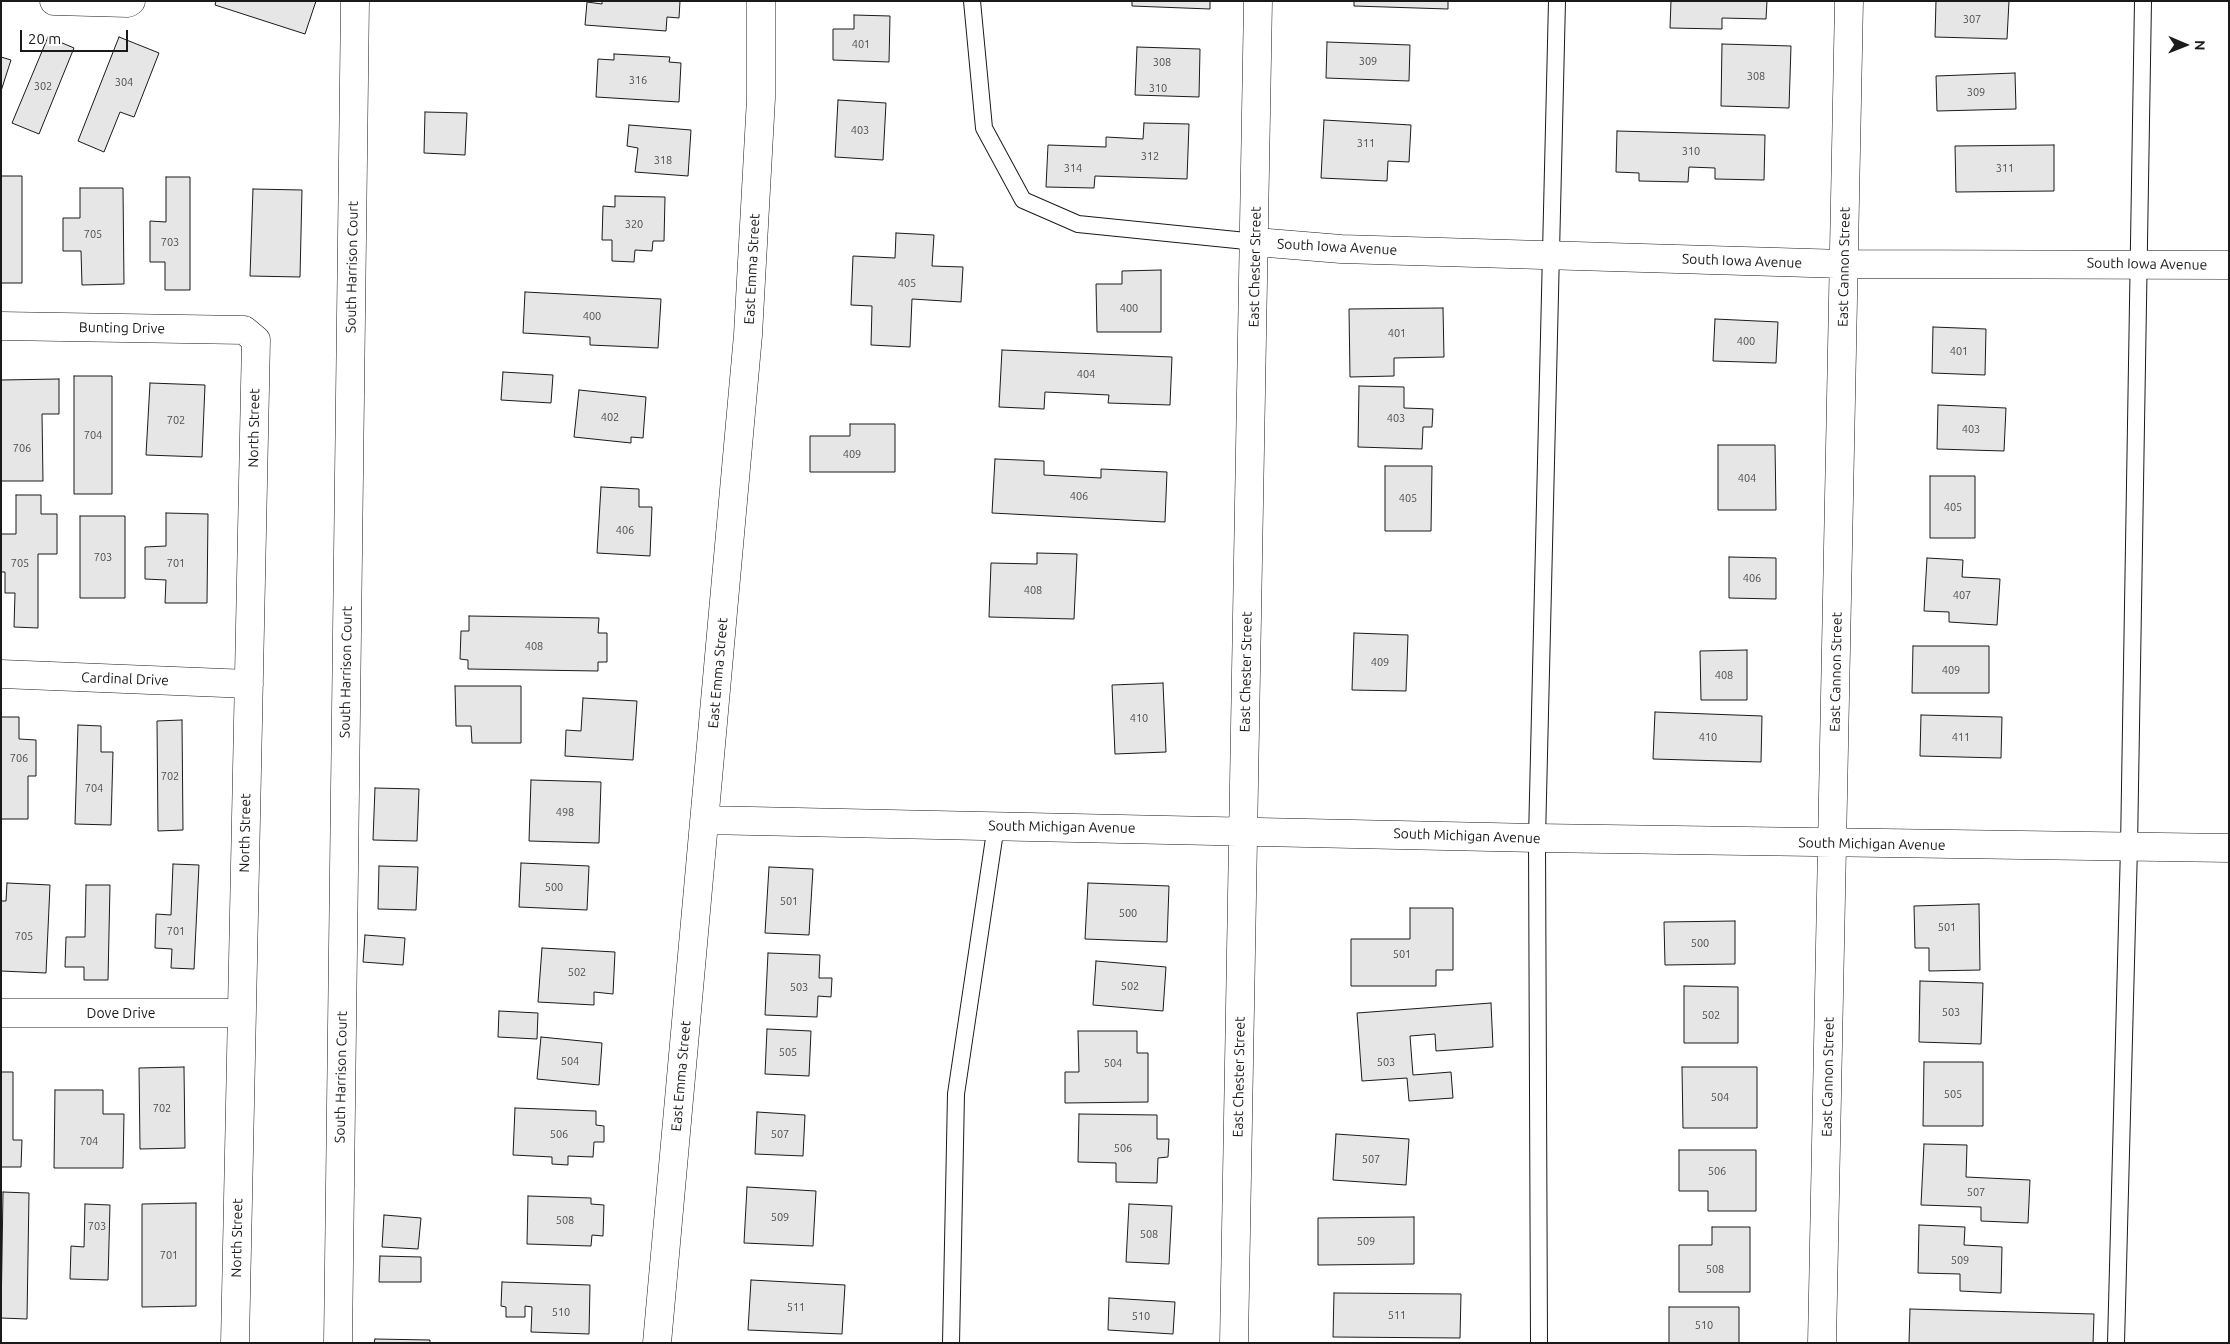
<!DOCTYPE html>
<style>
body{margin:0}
#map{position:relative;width:2230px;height:1344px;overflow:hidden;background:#fff;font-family:Ubuntu,sans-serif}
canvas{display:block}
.frame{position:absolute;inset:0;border:2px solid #1a1a1a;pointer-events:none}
.north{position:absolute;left:2160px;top:20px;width:50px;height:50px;-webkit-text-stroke:4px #fff;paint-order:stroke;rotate:91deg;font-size:14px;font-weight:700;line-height:20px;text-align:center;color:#1a1a1a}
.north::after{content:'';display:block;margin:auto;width:18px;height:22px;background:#1a1a1a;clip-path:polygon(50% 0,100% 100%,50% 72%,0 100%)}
.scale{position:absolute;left:20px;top:30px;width:108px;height:22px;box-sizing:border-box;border:2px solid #1a1a1a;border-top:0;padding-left:6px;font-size:15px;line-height:18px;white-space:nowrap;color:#1a1a1a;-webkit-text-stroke:4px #fff;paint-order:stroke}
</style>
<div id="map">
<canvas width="2230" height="1344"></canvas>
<div class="frame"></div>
<div class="north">N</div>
<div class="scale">20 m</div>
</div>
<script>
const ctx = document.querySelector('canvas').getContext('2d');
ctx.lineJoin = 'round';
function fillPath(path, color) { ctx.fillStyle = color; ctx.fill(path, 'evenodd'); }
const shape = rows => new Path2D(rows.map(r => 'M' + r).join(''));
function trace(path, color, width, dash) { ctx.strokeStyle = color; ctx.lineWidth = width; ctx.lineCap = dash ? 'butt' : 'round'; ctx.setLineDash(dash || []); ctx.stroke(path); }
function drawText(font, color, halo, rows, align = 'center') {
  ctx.font = font + ' Ubuntu,sans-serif'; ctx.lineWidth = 4; ctx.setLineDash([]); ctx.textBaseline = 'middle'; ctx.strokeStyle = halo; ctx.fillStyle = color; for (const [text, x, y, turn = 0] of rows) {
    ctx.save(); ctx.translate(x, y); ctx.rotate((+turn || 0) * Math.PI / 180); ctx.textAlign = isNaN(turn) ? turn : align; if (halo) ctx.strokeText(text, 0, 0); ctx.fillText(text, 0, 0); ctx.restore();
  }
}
const building = shape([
 [216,1,316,1,305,34,215,5,216,1],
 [602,1,680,1,679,18,667,17,666,31,585,25,587,2,602,4,602,1],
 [1132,1,1210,1,1210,9,1132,6,1132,1],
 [1354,1,1448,1,1448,9,1354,6,1354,1],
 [1671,1,1767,1,1766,19,1722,18,1722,29,1670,28,1671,1],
 [1936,1,2009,1,2007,39,1935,37,1936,1],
 [854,15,890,16,889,62,833,60,833,29,854,29,854,15],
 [48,37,74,48,39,134,12,123,48,37],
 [119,37,159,53,134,117,120,112,104,152,78,141,119,37],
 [1327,42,1410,45,1409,81,1326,78,1327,42],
 [1722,44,1791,46,1789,108,1721,106,1722,44],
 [1137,47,1200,49,1199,97,1135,95,1137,47],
 [614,54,670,57,669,62,681,63,679,102,596,97,598,59,614,60,614,54],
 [1,57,11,60,1,91,1,57],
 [2015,73,2016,109,1937,111,1936,76,2015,73],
 [838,100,886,103,883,160,835,157,838,100],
 [425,112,467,113,465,155,424,153,425,112],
 [1324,120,1411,125,1409,162,1388,161,1387,181,1321,178,1324,120],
 [1144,123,1189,124,1187,179,1095,176,1094,188,1046,187,1048,145,1106,147,1106,137,1143,139,1144,123],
 [629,125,691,130,688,176,635,172,638,148,627,146,629,125],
 [1617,131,1765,135,1764,180,1715,179,1715,168,1689,167,1688,182,1639,181,1639,173,1616,172,1617,131],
 [2054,145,2054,191,1956,192,1955,146,2054,145],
 [1,176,22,176,22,283,1,283,1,176],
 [166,177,190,177,190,290,165,290,165,262,150,262,150,221,166,222,166,177],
 [80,188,123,188,124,284,82,285,81,251,63,251,63,218,80,218,80,188],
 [253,189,302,190,300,277,250,276,253,189],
 [615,196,665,197,664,241,653,241,652,251,635,250,634,262,612,261,612,240,602,240,603,206,615,207,615,196],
 [896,233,934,235,932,266,963,267,961,302,912,299,910,347,871,345,872,306,851,305,853,256,895,258,896,233],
 [1161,270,1161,332,1097,332,1096,284,1122,284,1122,271,1161,270],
 [525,292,661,299,658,348,590,345,590,337,523,333,525,292],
 [1443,308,1444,357,1394,358,1394,376,1350,377,1349,309,1443,308],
 [1715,319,1778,322,1776,363,1713,361,1715,319],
 [1933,327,1986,329,1985,375,1932,373,1933,327],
 [1002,350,1172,357,1170,405,1108,403,1109,395,1045,392,1044,409,999,407,1002,350],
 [503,372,553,375,551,403,501,400,503,372],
 [74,376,112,376,112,494,74,494,74,376],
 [59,379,59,414,42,414,43,481,1,481,1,380,59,379],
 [150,383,205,385,202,457,146,455,150,383],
 [1359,386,1404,387,1404,408,1433,409,1432,427,1423,427,1422,449,1358,447,1359,386],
 [579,390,646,397,643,438,631,437,631,443,574,437,579,390],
 [1938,405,2006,408,2004,451,1937,449,1938,405],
 [850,424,895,424,895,472,810,472,810,436,850,436,850,424],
 [1718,445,1775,445,1776,510,1718,510,1718,445],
 [995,459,1044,461,1044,475,1101,478,1101,469,1167,472,1165,522,992,513,995,459],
 [1385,466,1432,466,1431,531,1385,531,1385,466],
 [1930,476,1975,476,1975,538,1930,538,1930,476],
 [601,487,639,489,639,507,652,507,650,556,597,553,601,487],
 [16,495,41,495,41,514,57,514,57,554,38,554,38,628,14,627,15,593,5,593,5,572,1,572,1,534,16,534,16,495],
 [166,513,208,514,207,603,165,603,166,580,145,579,145,547,166,546,166,513],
 [80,516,125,516,125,598,80,598,80,516],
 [1037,553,1077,554,1074,619,989,617,991,563,1037,564,1037,553],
 [1729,557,1776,558,1776,599,1729,598,1729,557],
 [1927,558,1963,560,1962,577,2000,579,1997,625,1949,622,1949,612,1924,611,1927,558],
 [469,616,599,618,598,633,607,633,607,662,598,662,598,671,468,669,468,660,460,659,461,631,469,631,469,616],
 [1354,633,1408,635,1406,691,1352,690,1354,633],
 [1913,646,1989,646,1989,693,1912,693,1913,646],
 [1747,650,1747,700,1701,700,1700,651,1747,650],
 [1163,683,1166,752,1115,754,1112,685,1163,683],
 [455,686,521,686,521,743,472,743,471,726,456,726,455,686],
 [583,698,637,701,633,760,565,756,566,730,581,731,583,698],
 [1655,712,1762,716,1761,762,1653,759,1655,712],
 [1921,715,2002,717,2001,758,1920,756,1921,715],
 [1,717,19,717,19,739,36,740,36,776,28,776,28,819,1,819,1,717],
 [182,720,183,830,158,831,157,721,182,720],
 [78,725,101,726,101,752,113,752,111,825,75,824,78,725],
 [531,780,601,782,599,843,529,841,531,780],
 [375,788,419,789,417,841,373,840,375,788],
 [521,863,589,866,587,910,519,907,521,863],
 [173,864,199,865,194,969,171,968,172,949,155,948,156,914,171,915,173,864],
 [379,866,418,867,416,910,378,909,379,866],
 [769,867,813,869,809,935,765,933,769,867],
 [7,883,50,885,46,973,1,971,1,901,6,901,7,883],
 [1088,883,1169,886,1167,942,1085,939,1088,883],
 [86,885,110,885,108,980,84,980,84,967,65,967,66,937,85,937,86,885],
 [1979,904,1980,970,1929,971,1929,948,1915,948,1914,906,1979,904],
 [1410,908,1453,908,1453,970,1436,970,1436,986,1351,986,1351,939,1410,939,1410,908],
 [1735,921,1735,964,1665,965,1664,922,1735,921],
 [365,935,405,938,403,965,363,962,365,935],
 [542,948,615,952,613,994,594,992,594,1005,538,1002,542,948],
 [768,953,820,955,819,978,832,978,831,997,818,996,817,1017,765,1015,768,953],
 [1096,961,1166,967,1163,1011,1093,1005,1096,961],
 [1920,981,1983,983,1981,1044,1919,1042,1920,981],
 [1684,986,1738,987,1738,1043,1684,1043,1684,986],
 [1491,1003,1493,1047,1436,1051,1435,1034,1410,1036,1413,1075,1451,1072,1453,1098,1409,1101,1407,1078,1362,1081,1357,1013,1491,1003],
 [499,1011,538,1013,537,1039,498,1037,499,1011],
 [767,1029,811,1031,809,1076,765,1074,767,1029],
 [1078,1031,1137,1031,1137,1053,1148,1053,1148,1102,1065,1103,1065,1072,1079,1072,1078,1031],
 [541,1037,602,1043,599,1085,537,1079,541,1037],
 [1924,1062,1983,1062,1983,1126,1923,1126,1924,1062],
 [184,1067,185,1148,140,1149,139,1068,184,1067],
 [1682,1067,1757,1067,1757,1128,1683,1128,1682,1067],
 [1,1072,13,1072,13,1140,22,1140,21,1167,1,1167,1,1072],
 [55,1090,103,1090,103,1114,124,1114,123,1168,54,1168,55,1090],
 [515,1108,596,1111,596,1125,604,1126,604,1142,594,1142,593,1157,568,1156,568,1165,552,1164,552,1157,513,1155,515,1108],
 [757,1112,805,1115,803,1156,755,1154,757,1112],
 [1079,1114,1157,1115,1157,1139,1169,1139,1168,1157,1158,1158,1157,1183,1116,1182,1116,1163,1078,1162,1079,1114],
 [1336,1134,1409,1139,1406,1185,1333,1180,1336,1134],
 [1924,1144,1967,1145,1966,1177,2030,1180,2028,1223,1981,1221,1981,1207,1921,1205,1924,1144],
 [1679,1150,1756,1150,1756,1211,1708,1211,1708,1191,1679,1191,1679,1150],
 [747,1187,816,1191,813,1246,744,1243,747,1187],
 [3,1192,29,1193,27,1319,1,1318,3,1192],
 [528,1196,591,1198,591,1204,604,1205,603,1236,592,1235,591,1246,527,1244,528,1196],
 [196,1203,196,1306,142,1307,142,1204,196,1203],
 [85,1204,110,1205,108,1280,70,1279,71,1246,84,1247,85,1204],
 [1129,1204,1172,1206,1169,1264,1126,1262,1129,1204],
 [384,1215,421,1218,418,1249,382,1247,384,1215],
 [1414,1217,1414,1264,1318,1265,1318,1218,1414,1217],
 [1919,1225,1965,1227,1964,1245,2002,1247,2001,1293,1960,1291,1960,1274,1918,1273,1919,1225],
 [1712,1227,1750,1227,1750,1292,1679,1292,1679,1245,1712,1245,1712,1227],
 [380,1256,421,1257,421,1282,379,1282,380,1256],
 [751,1280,845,1285,842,1334,748,1330,751,1280],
 [502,1282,590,1285,589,1334,531,1332,532,1307,525,1306,525,1317,506,1317,506,1307,501,1306,502,1282],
 [1334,1293,1461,1294,1460,1338,1333,1337,1334,1293],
 [1109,1298,1175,1302,1173,1334,1108,1330,1109,1298],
 [1669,1307,1739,1307,1739,1343,1669,1343,1669,1307],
 [1910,1309,2094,1314,2093,1343,1909,1343,1910,1309],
 [375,1339,430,1340,430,1343,374,1343,375,1339]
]);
const lane = shape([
 [972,1,984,128,1023,200,1078,224,1256,242],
 [951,1343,956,1094,996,825],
 [1539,1343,1537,838,1557,1],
 [2116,1343,2129,847,2143,1]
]);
const street = shape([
 [54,1,128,3,131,1],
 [1256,242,1341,249,1844,264,2229,265],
 [1,326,244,330,256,340,235,1343],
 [1,674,249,684],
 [705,820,1537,838,2229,848],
 [1,1013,241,1013],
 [338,1343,355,1],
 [657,1343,748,335,761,98,761,1],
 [1234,1343,1258,1],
 [1822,1343,1849,1]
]);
const numberNames = [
 ["307",1972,19],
 ["401",861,44],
 ["309",1368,61],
 ["308",1162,62],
 ["308",1756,76],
 ["316",638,80],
 ["304",124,82],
 ["302",43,86],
 ["310",1158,88],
 ["309",1976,92],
 ["403",860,130],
 ["311",1366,143],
 ["310",1691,151],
 ["312",1150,156],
 ["318",663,160],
 ["314",1073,168],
 ["311",2005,168],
 ["320",634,224],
 ["705",93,234],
 ["703",170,242],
 ["405",907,283],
 ["400",1129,308],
 ["400",592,316],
 ["401",1397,333],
 ["400",1746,341],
 ["401",1959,351],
 ["404",1086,374],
 ["402",610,417],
 ["403",1396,418],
 ["702",176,420],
 ["403",1971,429],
 ["704",93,435],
 ["706",22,448],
 ["409",852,454],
 ["404",1747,478],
 ["406",1079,496],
 ["405",1408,498],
 ["405",1953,507],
 ["406",625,530],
 ["703",103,557],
 ["705",20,563],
 ["701",176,563],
 ["406",1752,578],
 ["408",1033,590],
 ["407",1962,595],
 ["408",534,646],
 ["409",1380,662],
 ["409",1951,670],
 ["408",1724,675],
 ["410",1139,718],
 ["410",1708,737],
 ["411",1961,737],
 ["706",19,758],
 ["702",170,776],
 ["704",94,788],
 ["498",565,812],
 ["500",554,887],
 ["501",789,901],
 ["500",1128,913],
 ["501",1947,927],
 ["701",176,931],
 ["705",24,936],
 ["500",1700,943],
 ["501",1402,954],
 ["502",577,972],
 ["502",1130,986],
 ["503",799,987],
 ["503",1951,1012],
 ["502",1711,1015],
 ["505",788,1052],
 ["504",570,1061],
 ["503",1386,1062],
 ["504",1113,1063],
 ["505",1953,1094],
 ["504",1720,1097],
 ["702",162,1108],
 ["506",559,1134],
 ["507",780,1134],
 ["704",89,1141],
 ["506",1123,1148],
 ["507",1371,1159],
 ["506",1717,1171],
 ["507",1976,1192],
 ["509",780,1217],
 ["508",565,1220],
 ["703",97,1226],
 ["508",1149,1234],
 ["509",1366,1241],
 ["701",169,1255],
 ["509",1960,1260],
 ["508",1715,1269],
 ["511",796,1307],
 ["510",561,1312],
 ["511",1397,1315],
 ["510",1141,1316],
 ["510",1704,1325]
];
const streetNames = [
 ["South Iowa Avenue",1337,247,3],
 ["South Iowa Avenue",1742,261,2],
 ["South Iowa Avenue",2147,264,1],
 ["South Harrison Court",352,267,-89],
 ["East Chester Street",1255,267,-89],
 ["East Cannon Street",1844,267,-89],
 ["East Emma Street",752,269,-87],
 ["Bunting Drive",122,328,1],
 ["North Street",254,428,-89],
 ["South Harrison Court",346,672,-89],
 ["East Chester Street",1246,672,-89],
 ["East Cannon Street",1836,672,-89],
 ["East Emma Street",718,673,-85],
 ["Cardinal Drive",125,679,2],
 ["South Michigan Avenue",1062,827,1],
 ["North Street",245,833,-89],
 ["South Michigan Avenue",1467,836,2],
 ["South Michigan Avenue",1872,844,1],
 ["Dove Drive",121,1013],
 ["East Emma Street",681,1076,-85],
 ["South Harrison Court",341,1077,-89],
 ["East Chester Street",1239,1077,-89],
 ["East Cannon Street",1828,1077,-89],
 ["North Street",237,1238,-89]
];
fillPath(building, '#e6e6e6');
trace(building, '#1a1a1a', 1);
trace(lane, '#1a1a1a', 18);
trace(street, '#1a1a1a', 29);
trace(lane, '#fff', 16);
trace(street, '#fff', 28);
drawText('11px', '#4d4d4d', null, numberNames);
drawText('14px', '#1a1a1a', '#fff', streetNames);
</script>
